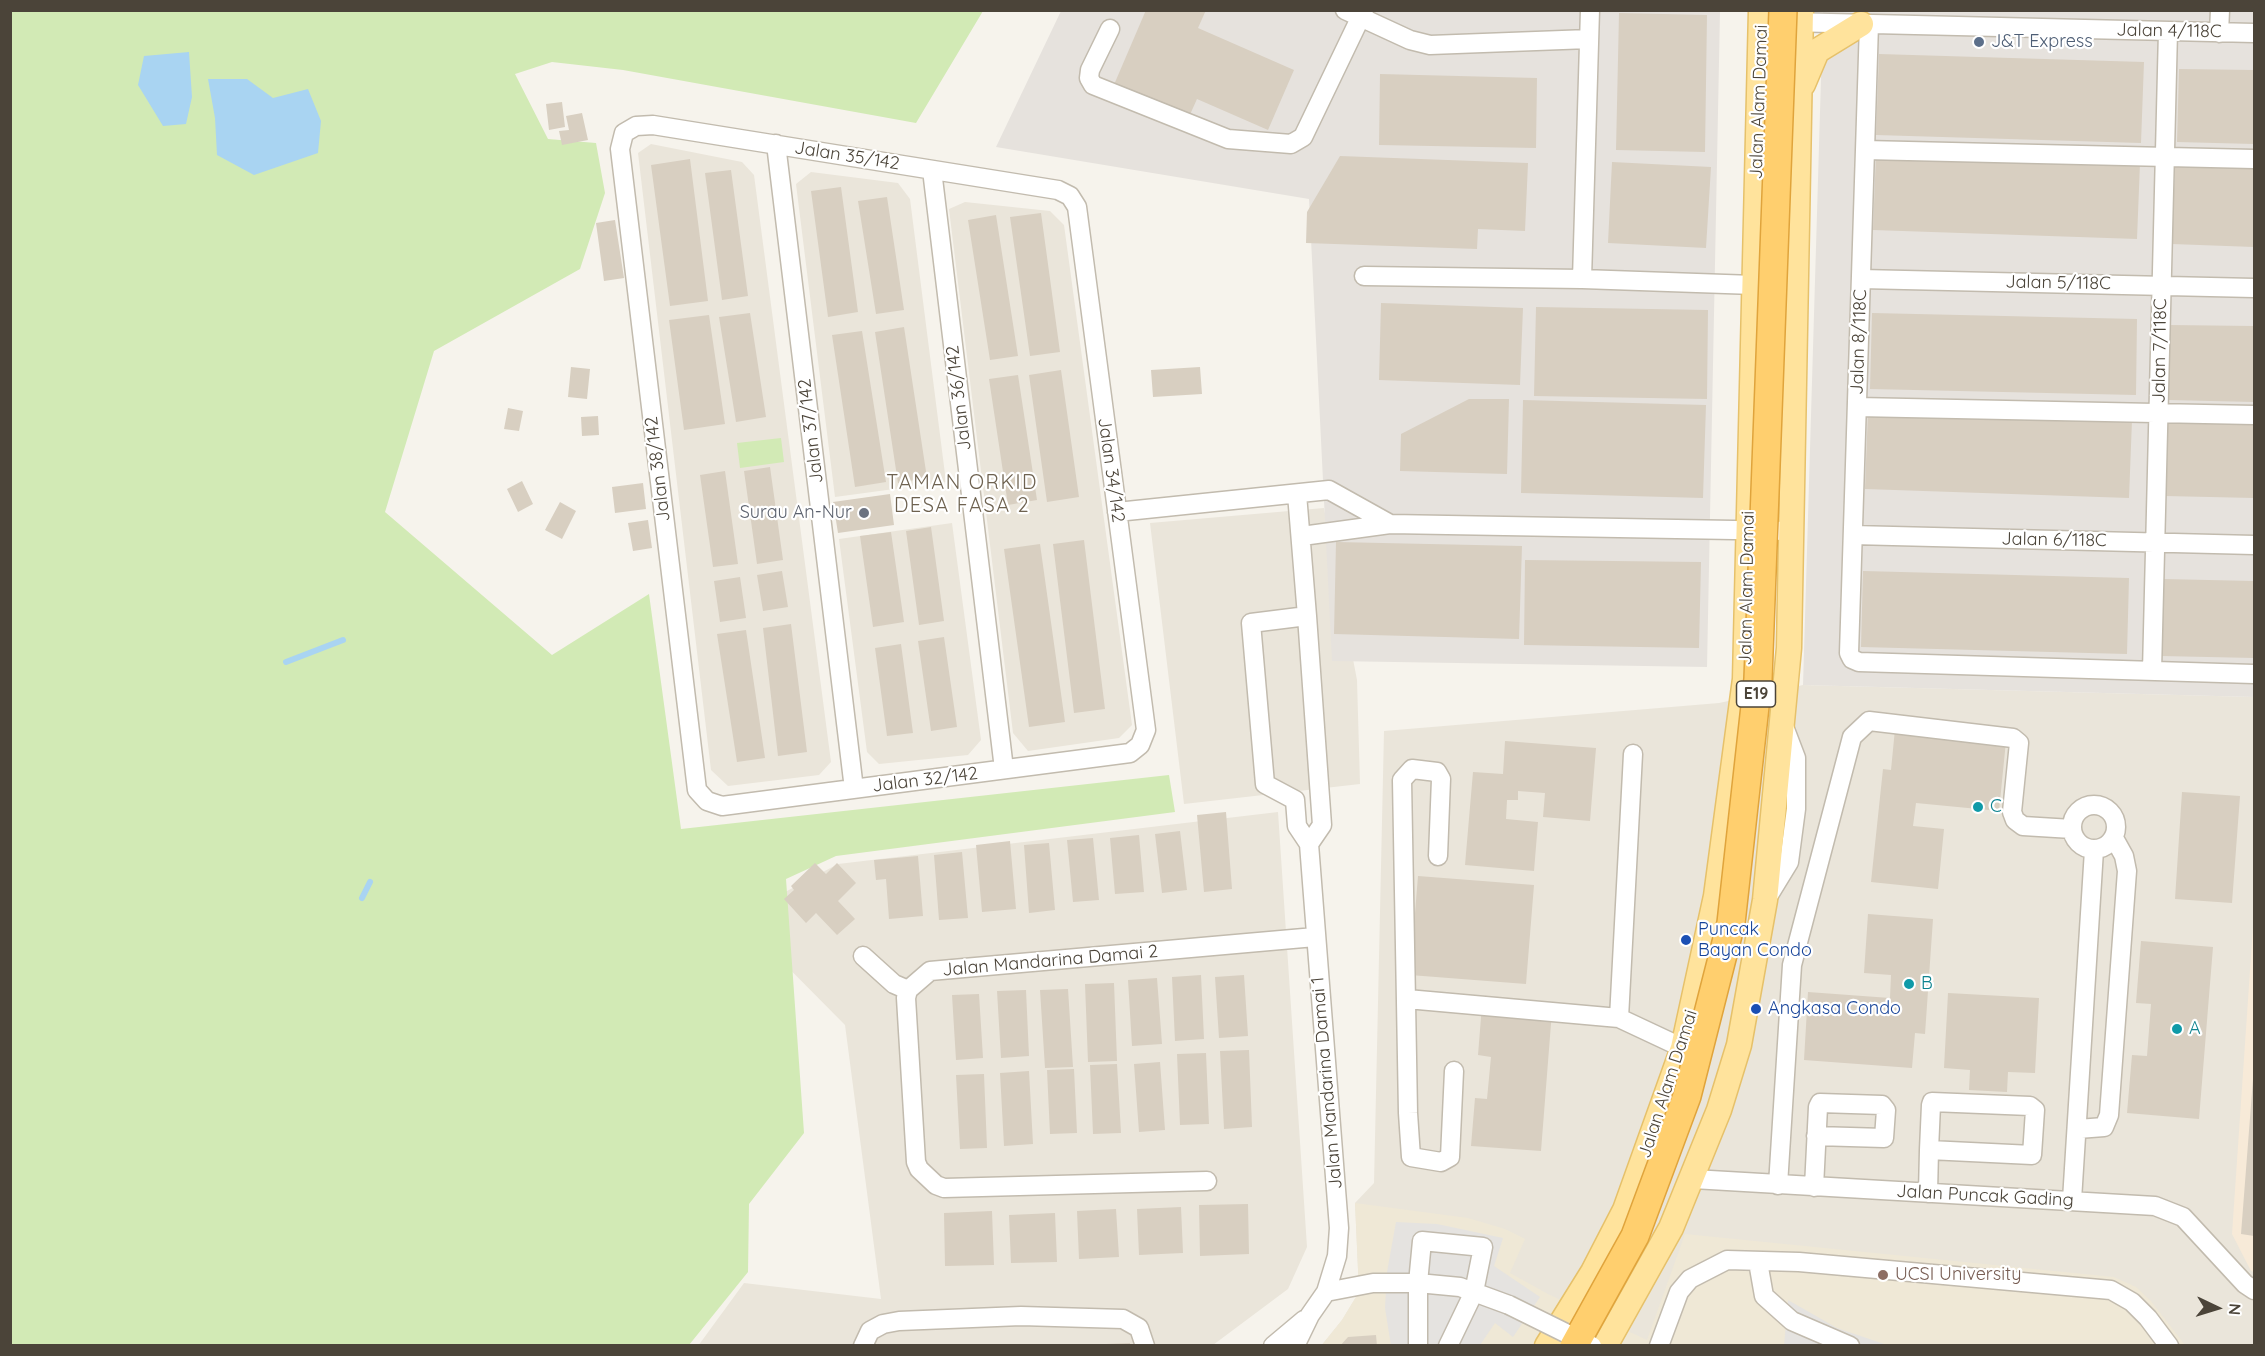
<!DOCTYPE html>
<style>
body{margin:0}
#map{position:relative;width:2265px;height:1356px;overflow:hidden;background:#f6f3ec;font-family:Quicksand,sans-serif}
canvas{display:block}
.frame{position:absolute;inset:0;border:12px solid #4b4439;pointer-events:none}
.north{position:absolute;left:2187px;top:1278px;width:60px;height:60px;-webkit-text-stroke:4px #fff;paint-order:stroke;rotate:94deg;font-size:16px;font-weight:700;line-height:24px;text-align:center;color:#4b4439}
.north::after{content:'';display:block;margin:auto;width:21px;height:27px;background:#4b4439;clip-path:polygon(50% 0,100% 100%,50% 72%,0 100%)}
</style>
<div id="map">
<canvas width="2265" height="1356"></canvas>
<div class="frame"></div>
<div class="north">N</div>
</div>
<script>
const ctx = document.querySelector('canvas').getContext('2d');
ctx.lineJoin = 'round';
function fillPath(path, color) { ctx.fillStyle = color; ctx.fill(path, 'evenodd'); }
const shape = rows => new Path2D(rows.map(r => 'M' + r).join(''));
function trace(path, color, width, dash) { ctx.strokeStyle = color; ctx.lineWidth = width; ctx.lineCap = dash ? 'butt' : 'round'; ctx.setLineDash(dash || []); ctx.stroke(path); }
function drawText(font, color, halo, rows, align = 'center') {
  ctx.font = font + ' Quicksand,sans-serif'; ctx.lineWidth = 4.5; ctx.setLineDash([]); ctx.textBaseline = 'middle'; ctx.strokeStyle = halo; ctx.fillStyle = color; for (const [text, x, y, turn = 0] of rows) {
    ctx.save(); ctx.translate(x, y); ctx.rotate((+turn || 0) * Math.PI / 180); ctx.textAlign = isNaN(turn) ? turn : align; if (halo) ctx.strokeText(text, 0, 0); ctx.fillText(text, 0, 0); ctx.restore();
  }
}
const residential = shape([
 [651,144,742,162,754,175,831,762,819,775,728,786,711,770,638,153],
 [811,172,898,183,910,199,946,482,835,497,796,184],
 [965,202,1050,211,1064,225,1132,725,1119,738,1028,751,1013,733,949,209],
 [1324,508,1357,680,1360,784,1184,804,1150,523],
 [952,523,981,740,968,755,879,764,867,752,839,539],
 [1803,685,2254,697,2254,1345,1321,1346,1342,1320,1359,1292,1355,1203,1374,1183,1384,731,1719,703],
 [1278,812,1307,1247,1288,1289,1213,1345,698,1346,744,1283,881,1299,845,1025,738,917,838,864]
]);
const commercial = shape([
 [2254,912,2254,1272,2251,1271,2232,1234]
]);
const industrial = shape([
 [1061,11,1720,11,1707,667,1332,661,1309,199,996,147],
 [1823,11,2254,11,2254,697,1803,685]
]);
const education = shape([
 [1355,1203,1468,1218,1505,1229,1525,1239,1510,1273,1548,1294,1647,1340,1685,1234,2114,1277,2136,1287,2151,1301,2185,1345,1321,1346,1342,1320,1359,1292]
]);
const green = shape([
 [10,11,983,11,916,123,623,70,552,62,515,74,548,139,596,143,605,193,580,269,434,351,385,512,552,655,649,594,681,829,1169,775,1175,812,836,856,786,879,804,1133,749,1204,748,1272,689,1345,11,1345],
 [781,438,784,462,740,468,737,443]
]);
const parking = shape([
 [1396,1222,1437,1224,1503,1238,1494,1266,1540,1297,1513,1337,1495,1323,1480,1345,1391,1346,1385,1308,1387,1272],
 [1788,1300,1837,1328,1887,1345,1784,1346]
]);
const water = shape([
 [189,52,192,97,186,124,163,126,138,85,144,56],
 [208,79,247,79,273,98,308,89,321,121,318,153,254,175,217,155,215,118]
]);
const stream = shape([
 [286,662,343,640],
 [362,898,370,882]
]);
const building = shape([
 [1146,10,1206,10,1198,28,1294,70,1268,130,1197,99,1188,119,1113,87],
 [1619,13,1707,15,1705,152,1616,150],
 [1879,54,2144,62,2141,143,1876,135],
 [2179,69,2254,70,2254,144,2177,142],
 [1380,74,1537,78,1536,148,1379,145],
 [562,102,565,127,549,130,546,104],
 [582,113,588,140,562,145,559,131,569,130,566,116],
 [1876,154,2140,163,2137,239,1873,230],
 [1340,156,1528,163,1525,231,1478,229,1477,249,1306,243,1307,212],
 [690,159,708,301,670,306,651,165],
 [1612,162,1711,167,1706,248,1608,243],
 [2175,164,2254,167,2254,247,2172,244],
 [731,170,748,296,722,300,705,173],
 [841,187,858,312,828,317,811,191],
 [887,197,904,310,876,314,858,201],
 [1041,213,1060,352,1030,356,1010,217],
 [996,215,1018,356,990,360,968,220],
 [615,220,624,278,604,281,596,223],
 [1381,303,1523,308,1520,385,1379,380],
 [1536,307,1708,310,1707,399,1534,396],
 [750,313,766,417,736,422,719,317],
 [1872,313,2137,319,2136,395,1870,389],
 [709,315,725,424,684,430,669,320],
 [2169,325,2254,326,2254,402,2168,400],
 [904,327,927,478,898,483,875,332],
 [862,331,886,482,855,487,832,335],
 [571,367,590,369,587,399,568,397],
 [1200,367,1202,394,1153,397,1151,370],
 [1061,370,1079,497,1047,502,1029,375],
 [1018,375,1037,500,1008,505,989,379],
 [1469,399,1509,399,1507,474,1400,471,1401,434],
 [1523,400,1706,405,1703,498,1521,493],
 [508,408,523,411,519,431,504,429],
 [1868,411,2132,420,2129,498,1865,489],
 [598,416,599,435,582,436,581,417],
 [2167,422,2254,424,2254,498,2165,496],
 [770,467,783,560,757,564,744,471],
 [725,471,738,564,713,567,700,475],
 [522,481,533,504,518,512,507,489],
 [643,483,646,509,615,513,612,487],
 [890,494,894,525,838,533,833,502],
 [560,502,576,511,562,539,545,530],
 [648,520,652,548,633,551,628,523],
 [931,527,944,621,919,625,906,531],
 [891,532,904,622,873,627,860,536],
 [1084,540,1105,709,1074,713,1053,544],
 [1336,542,1522,546,1519,639,1334,634],
 [1040,544,1065,722,1029,727,1004,549],
 [1525,560,1701,562,1699,648,1524,645],
 [782,571,788,607,763,611,757,575],
 [1863,571,2129,578,2127,654,1861,647],
 [740,577,746,618,720,622,714,581],
 [2163,579,2254,581,2254,658,2161,656],
 [791,624,807,752,778,756,763,628],
 [746,630,765,758,737,762,717,634],
 [944,637,957,727,931,731,918,641],
 [901,644,913,733,887,736,875,648],
 [1895,729,2006,741,1999,811,1916,803,1913,826,1944,829,1938,889,1871,882,1883,769,1891,770],
 [1505,741,1596,748,1590,821,1543,817,1545,793,1518,791,1518,800,1507,800,1506,819,1538,822,1534,871,1465,865,1473,772,1503,774],
 [2182,792,2240,796,2232,903,2175,899],
 [1226,812,1232,889,1204,892,1197,815],
 [1180,831,1187,890,1162,893,1155,834],
 [1139,835,1144,892,1115,894,1110,838],
 [1093,838,1099,900,1073,902,1067,840],
 [1010,841,1016,909,982,912,976,845],
 [1049,843,1055,910,1029,913,1024,845],
 [962,852,968,918,939,920,934,855],
 [918,856,923,916,889,919,886,879,876,880,874,860],
 [815,863,826,874,837,863,856,883,838,901,855,919,837,935,816,913,806,923,784,899,794,890,791,886],
 [1418,876,1534,885,1526,984,1410,975],
 [1868,914,1933,919,1925,1034,1915,1033,1912,1068,1804,1060,1808,992,1890,998,1891,975,1864,973],
 [2141,941,2213,947,2199,1119,2127,1113,2132,1055,2147,1056,2151,1004,2136,1003],
 [1201,975,1204,1039,1175,1041,1172,977],
 [1244,975,1248,1036,1219,1038,1215,977],
 [1157,978,1162,1044,1132,1046,1128,980],
 [1114,983,1117,1061,1088,1062,1085,984],
 [1068,989,1073,1067,1045,1068,1040,990],
 [1026,990,1029,1056,1001,1058,997,991],
 [1948,993,2039,998,2035,1073,2008,1072,2007,1092,1969,1090,1970,1070,1944,1068],
 [979,994,983,1058,956,1060,952,995],
 [1482,1005,1552,1011,1541,1151,1471,1146,1475,1098,1487,1099,1491,1057,1478,1055],
 [1249,1050,1252,1127,1224,1129,1220,1051],
 [1206,1053,1209,1124,1180,1125,1177,1054],
 [1160,1062,1165,1130,1139,1132,1134,1064],
 [1117,1064,1121,1133,1093,1134,1090,1065],
 [1074,1069,1077,1133,1050,1134,1047,1070],
 [1029,1071,1033,1144,1004,1146,1000,1073],
 [984,1074,987,1148,960,1149,956,1075],
 [2253,1079,2254,1079,2254,1236,2241,1234],
 [1248,1204,1249,1254,1200,1256,1199,1205],
 [1181,1207,1183,1253,1139,1255,1137,1209],
 [1116,1209,1119,1257,1079,1259,1077,1211],
 [992,1211,994,1265,945,1266,944,1213],
 [1055,1213,1057,1262,1011,1263,1009,1215],
 [1376,1335,1377,1346,1340,1346,1348,1337],
 [1130,1343,1130,1346,1106,1346,1106,1344]
]);
const minor = shape([
 [1345,10,1410,40,1430,45,1589,39],
 [1788,22,2254,33],
 [1869,24,1849,653,1852,659,1859,662,2254,674],
 [1110,29,1090,70,1089,78,1093,85,1228,139,1291,144,1303,137,1364,10],
 [2219,33,2220,10],
 [653,125,1058,190,1070,196,1077,207,1146,730,1140,745,1130,753,722,806,707,801,697,790,620,149,624,133,636,126,653,125],
 [776,144,854,789],
 [1865,150,2254,159],
 [932,170,1004,769],
 [1364,276,1582,279,1754,285],
 [1582,279,1590,10],
 [1861,279,2254,288],
 [1857,407,2254,415],
 [1297,494,1307,616],
 [1117,512,1329,490,1390,524,1791,531],
 [1853,535,2254,545],
 [1302,536,1390,524],
 [1307,616,1322,825,1309,844,1297,826,1295,800,1265,784,1251,623,1307,616],
 [2152,671,2168,31],
 '2072 827a22 22 0 1 1 44 0a22 22 0 1 1-44 0Z',
 [1438,856,1441,779,1437,772,1412,769,1402,780,1408,1113,1411,1157,1441,1162,1450,1157,1454,1071],
 [1767,898,1789,862,1796,809,1796,758,1783,724],
 [863,956,894,984,908,990],
 [1407,999,1619,1018,1683,1048],
 [1619,1018,1633,754],
 [2078,1129,2104,1127,2109,1115,2127,871,2124,856,2114,838],
 [1693,1179,2155,1206,2183,1217,2245,1284,2254,1290],
 [1207,1181,944,1188,936,1185,919,1169,916,1162,906,998,908,990,930,971,1315,937],
 [1778,1185,1792,965,1852,737,1869,721,2013,738,2019,743,2012,812,2015,820,2023,826,2072,829],
 [1814,1187,1818,1107,1820,1103,1882,1105,1886,1110,1884,1138,1816,1136],
 [1928,1193,1929,1150,1931,1105,1932,1102,2030,1106,2035,1110,2032,1155,1929,1150],
 [2072,1200,2094,850],
 [1758,1262,1764,1296,1792,1321,1850,1346],
 [1326,1292,1373,1283,1418,1283,1460,1287,1509,1305],
 [863,1346,870,1331,883,1324,899,1321,1021,1316,1123,1319,1139,1328,1145,1346],
 [1273,1346,1304,1320],
 [1295,1346,1310,1315,1326,1292,1337,1256,1339,1228,1309,844],
 [1418,1346,1418,1283,1422,1241,1483,1247,1474,1292,1448,1346],
 [1659,1346,1679,1292,1690,1279,1727,1260,1799,1262,2111,1290,2132,1302,2148,1318,2169,1346]
]);
const major = shape([
 [1803,84,1817,51,1861,24],
 [1547,1346,1593,1272,1625,1210,1683,1048,1716,896,1745,679,1761,10],
 [1605,1346,1671,1228,1719,1110,1739,1045,1765,900,1789,648,1801,10]
]);
const minorBridge = shape([
 [1509,1305,1592,1346]
]);
const highwayBridge = shape([
 [1574,1346,1635,1236,1687,1096,1731,923,1758,679,1783,10]
]);
const markers = [
 [1979,42,6,"#5c6f8a"],
 [864,513,6,"#6b7280"],
 [1978,807,6,"#0f9aa8"],
 [1686,940,6,"#1a4fb4"],
 [1909,984,6,"#0f9aa8"],
 [1756,1009,6,"#1a4fb4"],
 [2177,1029,6,"#0f9aa8"],
 [1883,1275,6,"#8d6e63"]
];
const shields = [
 [1756,694,39]
];
const shieldNames = [
 ["E19",1756,694]
];
const streetNames = [
 ["Jalan 4/118C",2169,31,1],
 ["Jalan Alam Damai",1759,102,-88],
 ["Jalan 35/142",847,156,9],
 ["Jalan 5/118C",2058,283,1],
 ["Jalan 8/118C",1859,342,-88],
 ["Jalan 7/118C",2160,351,-89],
 ["Jalan 36/142",959,398,-97],
 ["Jalan 37/142",811,431,-97],
 ["Jalan 38/142",658,469,-97],
 ["Jalan 34/142",1111,470,82],
 ["Jalan 6/118C",2054,540,1],
 ["Jalan Alam Damai",1747,588,-89],
 ["Jalan 32/142",925,780,-7],
 ["Jalan Mandarina Damai 2",1050,961,-5],
 ["Jalan Mandarina Damai 1",1327,1083,-95],
 ["Jalan Alam Damai",1668,1084,-72],
 ["Jalan Puncak Gading",1985,1196,3]
];
const serviceNames = [
 ["J&T Express",1991,42]
];
const worshipNames = [
 ["Surau An-Nur",852,513]
];
const cultureNames = [
 ["C",1990,807],
 ["B",1921,984],
 ["A",2189,1029]
];
const transitNames = [
 ["Puncak",1698,930],
 ["Bayan Condo",1698,951],
 ["Angkasa Condo",1768,1009]
];
const educationNames = [
 ["UCSI University",1895,1275]
];
const neighbourhoodNames = [
 ["TAMAN ORKID",962,483],
 ["DESA FASA 2",962,506]
];
fillPath(residential, '#eae5da');
fillPath(commercial, '#f7ead8');
fillPath(industrial, '#e6e2dd');
fillPath(education, '#efe8d6');
fillPath(green, '#d2eab5');
fillPath(parking, '#e5e3e0');
fillPath(water, '#a9d4f2');
trace(stream, '#a9d4f2', 6);
fillPath(building, '#d8cfc1');
trace(minor, '#c2bbae', 21);
trace(major, '#e6c16a', 27);
trace(minor, '#fff', 18);
trace(major, '#ffe39c', 24);
trace(minorBridge, '#c2bbae', 21, []);
trace(highwayBridge, '#e0a43c', 30, []);
trace(minorBridge, '#fff', 18);
trace(highwayBridge, '#ffcf6e', 27);
for (const [x, y, r, color] of markers) { const dot = new Path2D(); dot.arc(x, y, r, 0, 2 * Math.PI); ctx.fillStyle = color; ctx.fill(dot); trace(dot, '#fff', 2); }
for (const [x, y, w] of shields) { const box = new Path2D(); box.roundRect(x - w / 2, y - 13, w, 26, 4.5); ctx.fillStyle = '#fff'; ctx.fill(box); trace(box, '#4b4439', 1.5); }
drawText('bold 16px', '#4b4439', null, shieldNames);
drawText('18px', '#4b4439', '#fff', streetNames);
drawText('18px', '#4e5e75', '#fff', serviceNames, 'left');
drawText('18px', '#5b616d', '#fff', worshipNames, 'right');
drawText('18px', '#0d838f', '#fff', cultureNames, 'left');
drawText('18px', '#164399', '#fff', transitNames, 'left');
drawText('18px', '#785e54', '#fff', educationNames, 'left');
ctx.letterSpacing = '1.5px';
drawText('20px', '#6e6250', '#fff', neighbourhoodNames);
ctx.letterSpacing = '0px';
</script>
